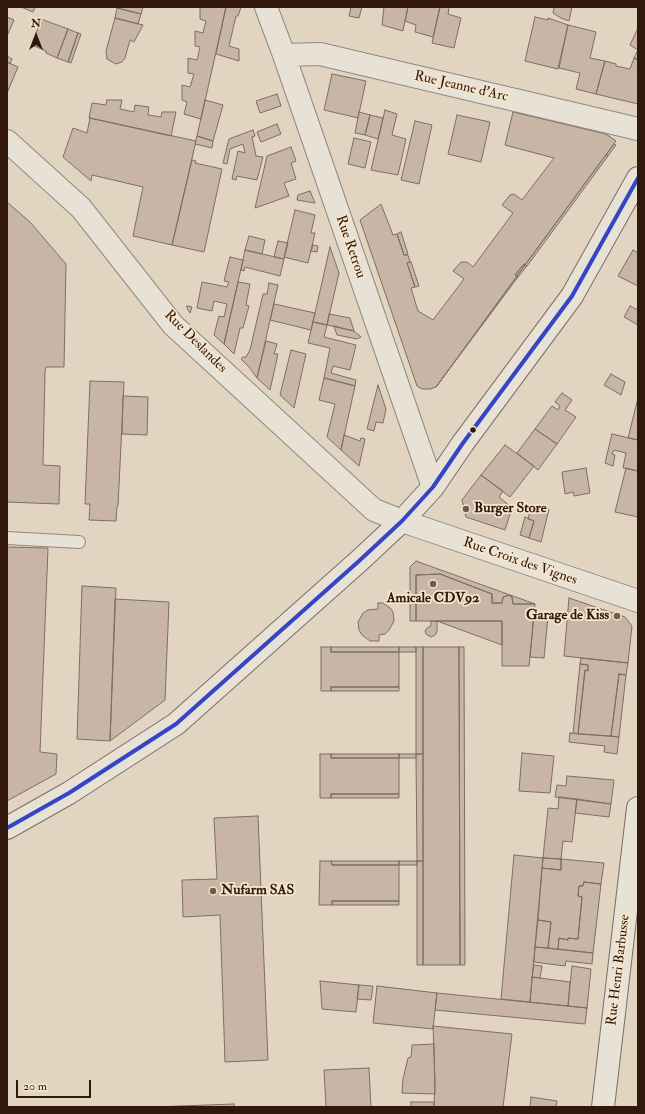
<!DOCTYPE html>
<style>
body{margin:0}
#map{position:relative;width:645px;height:1114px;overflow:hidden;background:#e1d4c1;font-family:"IM FELL Double Pica",serif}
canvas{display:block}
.frame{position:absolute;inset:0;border:8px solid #31180b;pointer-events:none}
.north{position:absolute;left:16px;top:16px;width:40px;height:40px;-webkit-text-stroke:3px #f4e6ce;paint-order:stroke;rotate:0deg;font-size:11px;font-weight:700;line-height:16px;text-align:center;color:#31180b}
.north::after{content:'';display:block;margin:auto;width:14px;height:18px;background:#31180b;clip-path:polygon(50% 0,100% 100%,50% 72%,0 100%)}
.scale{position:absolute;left:16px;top:1080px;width:75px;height:18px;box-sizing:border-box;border:2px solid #31180b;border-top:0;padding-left:5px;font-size:12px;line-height:14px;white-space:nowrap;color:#31180b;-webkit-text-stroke:3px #f4e6ce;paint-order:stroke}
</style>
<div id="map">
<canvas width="645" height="1114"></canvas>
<div class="frame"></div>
<div class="north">N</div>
<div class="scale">20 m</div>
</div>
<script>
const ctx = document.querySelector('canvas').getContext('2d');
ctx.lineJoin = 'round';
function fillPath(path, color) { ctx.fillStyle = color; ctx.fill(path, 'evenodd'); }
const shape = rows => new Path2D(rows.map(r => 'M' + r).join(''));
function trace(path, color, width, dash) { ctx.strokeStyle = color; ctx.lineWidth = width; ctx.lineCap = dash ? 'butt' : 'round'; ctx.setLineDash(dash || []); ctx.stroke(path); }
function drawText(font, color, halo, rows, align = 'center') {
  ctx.font = font + ' "IM FELL Double Pica",serif'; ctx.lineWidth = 3.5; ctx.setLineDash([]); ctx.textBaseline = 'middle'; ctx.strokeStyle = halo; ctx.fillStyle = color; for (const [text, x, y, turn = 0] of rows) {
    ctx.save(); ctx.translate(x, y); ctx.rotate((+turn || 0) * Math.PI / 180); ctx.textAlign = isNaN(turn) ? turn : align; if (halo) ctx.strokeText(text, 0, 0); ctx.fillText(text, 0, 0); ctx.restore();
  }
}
const building = shape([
 [21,7,35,7,33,12,21,7],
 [117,7,143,7,141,14,117,8,117,7],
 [200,7,226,7,201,119,184,114,187,102,182,100,182,85,190,87,194,74,188,73,188,58,197,60,200,47,195,46,195,31,203,33,206,21,200,19,200,7],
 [226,7,241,7,238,16,236,16,229,46,239,49,239,61,216,54,226,7],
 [351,7,362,7,359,18,349,16,351,7],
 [384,7,408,7,403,31,382,25,384,7],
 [408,7,440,7,433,37,415,32,416,25,405,21,408,7],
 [440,7,449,7,448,14,461,18,454,48,432,43,440,7],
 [554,7,572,7,569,21,561,18,553,13,554,7],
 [117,8,141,14,138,24,115,18,117,8],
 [7,17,14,20,7,36,7,17],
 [535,17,548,20,548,18,568,25,558,69,525,61,535,17],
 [115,18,143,25,134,42,130,40,125,58,122,62,116,64,107,59,106,51,115,18],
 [41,19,68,29,57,58,46,53,46,51,32,45,41,19],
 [568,25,596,32,590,58,605,61,596,94,576,89,580,73,559,68,568,25],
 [638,28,638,60,634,58,638,50,630,45,638,28],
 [68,29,78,33,68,62,57,58,68,29],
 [78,33,81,34,71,63,68,62,78,33],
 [7,56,12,59,10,64,7,62,7,56],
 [634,58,638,60,638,104,596,94,605,61,616,64,616,66,630,69,634,58],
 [7,62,18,67,7,93,7,62],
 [332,74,366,81,358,118,324,110,332,74],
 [277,94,281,106,260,113,256,101,277,94],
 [107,100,122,100,120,109,134,112,135,105,149,107,148,115,161,117,162,112,176,112,171,136,89,118,92,103,106,105,107,100],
 [205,100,223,105,213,141,197,136,205,100],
 [385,110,397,114,392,135,406,139,398,175,371,170,385,110],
 [359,112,370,115,365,135,355,133,359,112],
 [513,112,606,134,616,141,525,265,524,264,515,275,517,276,436,387,430,389,422,389,417,386,360,220,381,204,393,235,397,234,404,255,408,255,410,262,407,263,415,287,411,288,418,311,433,320,464,279,453,271,461,262,467,262,473,267,513,213,502,205,510,195,514,194,522,200,554,158,505,145,513,112],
 [370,115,383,118,378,139,365,135,370,115],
 [457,115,490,122,481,162,448,154,457,115],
 [90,118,196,141,172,245,133,236,143,187,92,175,91,181,63,157,73,128,87,133,90,118],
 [415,121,432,125,419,184,401,180,415,121],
 [277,124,281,134,261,142,257,132,277,124],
 [253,130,255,136,252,137,256,156,263,157,257,180,237,176,236,180,232,179,238,151,245,153,243,144,230,149,227,164,223,163,229,139,253,130],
 [197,136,213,141,212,148,195,144,197,136],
 [354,138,371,142,365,168,348,164,354,138],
 [614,144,616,145,608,156,606,155,614,144],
 [291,147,296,161,291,163,296,179,284,183,289,196,255,208,267,156,291,147],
 [606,155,608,156,527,266,525,265,606,155],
 [192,160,196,161,195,163,222,169,204,252,172,245,192,160],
 [310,191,315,203,297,200,298,195,310,191],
 [7,202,30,222,66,264,64,367,46,367,45,372,43,465,60,466,59,504,7,502,7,202],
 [295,210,315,215,311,233,315,233,308,263,284,257,295,210],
 [401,232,408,254,404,255,397,234,401,232],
 [249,236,265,240,262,254,245,250,249,236],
 [278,241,288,243,284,259,274,257,278,241],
 [313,245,318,246,317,252,311,251,313,245],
 [330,247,339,273,327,325,313,322,330,247],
 [245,250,284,259,280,276,245,267,244,271,241,270,245,250],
 [633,250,638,253,638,286,618,276,633,250],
 [230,257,243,260,224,344,214,335,219,316,224,317,227,304,214,301,212,311,197,308,202,282,227,287,229,282,224,281,230,257],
 [411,262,419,286,415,287,407,263,411,262],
 [524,264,525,265,517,276,515,275,524,264],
 [525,265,527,266,518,277,517,276,525,265],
 [517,276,518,277,436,387,483,323,517,276],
 [238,282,250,284,246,305,249,306,243,328,240,328,234,354,224,344,238,282],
 [269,283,278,285,257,378,249,367,241,359,243,357,246,357,250,350,263,294,267,294,269,283],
 [274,304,315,313,311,330,270,320,274,304],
 [187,306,192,307,190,313,187,308,187,306],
 [630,306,638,310,638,325,624,317,630,306],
 [329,314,350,318,354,331,327,325,329,314],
 [313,322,327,325,324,337,356,345,350,370,333,366,331,373,356,380,355,386,324,378,330,348,308,343,313,322],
 [334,326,354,331,361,337,357,339,337,335,334,326],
 [266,341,277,344,274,354,278,354,270,390,257,378,266,341],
 [291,350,306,354,294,408,280,395,291,350],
 [611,374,625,382,621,395,604,385,611,374],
 [324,378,355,386,341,450,327,437,335,404,319,400,324,378],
 [90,381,124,382,118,506,117,506,116,521,89,520,90,504,85,504,90,381],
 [378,385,386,409,383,423,376,422,374,431,367,429,378,385],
 [562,393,572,400,565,410,576,417,557,444,535,429,552,406,558,410,560,406,555,402,562,393],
 [123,396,148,397,147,435,122,434,123,396],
 [638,398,638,440,628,438,638,398],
 [535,429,557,444,538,470,517,453,535,429],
 [612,434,638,440,638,471,623,468,626,453,614,450,612,454,615,455,613,466,605,463,612,434],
 [344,435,360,441,361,438,365,439,359,466,341,450,344,435],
 [505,445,534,466,510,497,481,475,505,445],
 [586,468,590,493,574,496,573,492,565,494,562,472,586,468],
 [626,468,638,471,638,517,615,512,626,468],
 [481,475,503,491,499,497,512,508,505,530,466,517,462,500,481,475],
 [531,507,543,512,545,507,549,509,541,542,529,538,534,521,528,519,531,507],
 [525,517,534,521,529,538,520,535,525,517],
 [7,547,48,548,40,752,57,754,56,774,7,801,7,547],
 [416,561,535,604,513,604,512,597,509,595,503,597,502,603,492,603,492,594,440,574,416,575,416,621,410,621,410,567,416,561],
 [440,574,492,594,492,603,502,603,503,597,509,595,512,597,513,604,535,604,529,666,502,666,502,621,416,621,416,575,440,574],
 [82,586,116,588,110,741,77,739,82,586],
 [569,598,625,617,632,626,628,663,564,656,569,598],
 [115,599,169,602,165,700,110,741,115,599],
 [378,603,383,603,390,608,393,612,394,621,389,630,385,634,379,635,379,641,370,641,362,635,359,630,358,622,363,613,368,610,378,609,378,603],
 [534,614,548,616,544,658,530,657,534,614],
 [431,621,437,621,437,632,435,635,431,637,426,634,425,631,427,628,431,626,431,621],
 [437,621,502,621,502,645,437,621],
 [321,647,331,647,331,652,399,652,399,687,331,687,331,691,321,691,321,647],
 [331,647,399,647,399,652,331,652,331,647],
 [399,647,416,647,416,652,399,652,399,647],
 [416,647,423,647,423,754,416,754,416,647],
 [423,647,459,647,460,965,423,965,423,647],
 [459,647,464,647,465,965,460,965,459,647],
 [581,658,628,663,626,675,619,674,611,736,578,734,585,670,588,671,588,665,580,664,581,658],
 [580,664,588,665,588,671,585,670,578,734,573,733,580,664],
 [619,674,626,675,619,737,611,736,619,674],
 [331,687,399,687,399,691,331,691,331,687],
 [570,733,619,737,617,754,604,752,605,746,569,742,570,733],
 [522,753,554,756,550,793,519,791,522,753],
 [320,754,331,754,331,758,399,758,399,794,331,794,331,798,320,798,320,754],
 [331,754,399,754,399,758,331,758,331,754],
 [399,754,416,754,416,758,399,758,399,754],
 [416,754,423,754,423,861,417,861,416,754],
 [567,776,614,780,611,804,555,797,557,785,566,786,567,776],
 [331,794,399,794,399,798,331,798,331,794],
 [559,797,577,799,572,842,563,841,561,859,543,858,548,808,558,809,559,797],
 [577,799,611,804,609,817,575,813,577,799],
 [258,816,268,1060,225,1062,220,915,183,917,182,880,217,879,214,818,258,816],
 [514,855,543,858,530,1002,501,999,514,855],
 [543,858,561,859,561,870,542,868,543,858],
 [561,859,604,863,601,884,584,882,583,886,579,886,578,896,582,897,578,939,568,938,568,940,559,938,558,949,548,948,551,922,538,920,542,868,561,870,561,859],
 [320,861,331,861,332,865,399,865,399,901,332,901,332,905,319,905,320,861],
 [331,861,399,861,399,865,332,865,331,861],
 [399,861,417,861,417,865,399,865,399,861],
 [417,861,423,861,423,965,417,965,417,861],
 [584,882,601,884,593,953,558,949,559,938,568,940,568,938,578,939,582,897,578,896,579,886,583,886,584,882],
 [332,901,399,901,399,905,332,905,332,901],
 [538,920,551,922,548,948,535,947,538,920],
 [535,947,593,953,592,964,566,961,565,966,534,962,535,947],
 [534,965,542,966,540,978,532,977,534,965],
 [572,966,591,969,587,1008,568,1006,572,966],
 [532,977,570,982,568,1006,530,1002,532,977],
 [320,981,359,985,356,1012,322,1009,320,981],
 [359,985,373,986,371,1000,357,999,359,985],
 [377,986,437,993,433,1029,373,1023,377,986],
 [437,993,587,1008,585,1024,435,1010,437,993],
 [433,1026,512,1034,503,1107,434,1107,435,1082,433,1026],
 [434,1044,435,1094,402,1093,403,1079,408,1058,411,1057,412,1045,434,1044],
 [369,1068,371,1107,326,1107,324,1070,369,1068],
 [531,1097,557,1101,556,1107,530,1107,531,1097],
 [411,1102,434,1102,434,1107,411,1107,411,1102],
 [234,1104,234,1107,153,1107,234,1104]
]);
const lane = shape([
 [7,538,79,542]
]);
const street = shape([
 [266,7,284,55,433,487],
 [284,55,320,54,638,129],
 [7,141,81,208,173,325,374,510,402,521,638,601]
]);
const secondary = shape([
 [7,828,69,793,176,724,359,561,402,521,433,487,463,443,572,296,638,178],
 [603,1107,638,808]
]);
const bus1 = shape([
 [7,828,69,793,176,724,359,561,402,521,433,487,463,443,572,296,638,178]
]);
const markers = [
 [473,430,3.5,"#31180b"],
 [466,509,4,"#6f5a4b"],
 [433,584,4,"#6f5a4b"],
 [617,616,4,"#6f5a4b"],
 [213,891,4,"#6f5a4b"]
];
const streetNames = [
 ["Rue Jeanne d'Arc",461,87,13],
 ["Rue Retrou",350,247,71],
 ["Rue Deslandes",195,342,45],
 ["Rue Croix des Vignes",520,562,19],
 ["Rue Henri Barbusse",619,970,-83]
];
const poiNames = [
 ["Burger Store",474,509],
 ["Amicale CDV92",433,599,"center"],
 ["Garage de Kiss",609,616,"right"],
 ["Nufarm SAS",221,891]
];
fillPath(building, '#c9b5a6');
trace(building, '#7a6f64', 1);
trace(lane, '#92887c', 14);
trace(street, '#92887c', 24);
trace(secondary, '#7a6f64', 24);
trace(lane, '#e7e1d6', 12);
trace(street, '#e7e1d6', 22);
trace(secondary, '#e7e1d6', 22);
trace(bus1, '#3445c6', 4);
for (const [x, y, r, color] of markers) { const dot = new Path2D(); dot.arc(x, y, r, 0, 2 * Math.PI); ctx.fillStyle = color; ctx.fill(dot); trace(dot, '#f4e6ce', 1.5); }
drawText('14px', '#31180b', '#f4e6ce', streetNames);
drawText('bold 14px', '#31180b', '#f4e6ce', poiNames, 'left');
</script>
